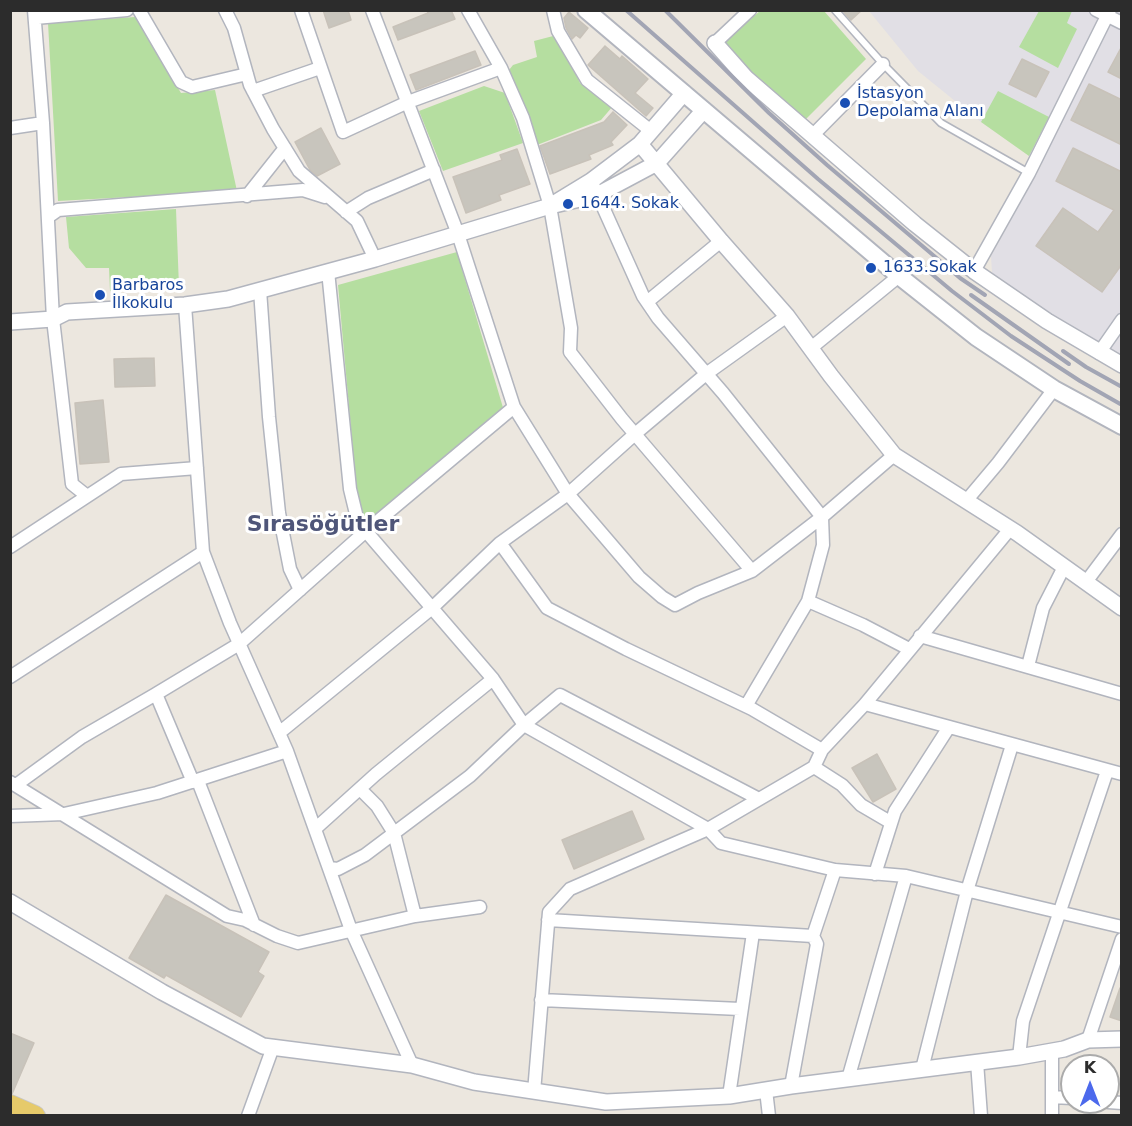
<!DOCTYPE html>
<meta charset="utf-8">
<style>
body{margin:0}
#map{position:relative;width:1132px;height:1126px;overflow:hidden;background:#ece7df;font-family:"DejaVu Sans",sans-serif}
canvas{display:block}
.frame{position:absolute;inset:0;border:12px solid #2c2c2c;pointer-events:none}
.north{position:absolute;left:1060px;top:1054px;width:60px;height:60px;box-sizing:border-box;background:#fff;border:2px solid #ababab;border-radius:50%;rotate:0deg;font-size:16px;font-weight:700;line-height:24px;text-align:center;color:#2c2c2c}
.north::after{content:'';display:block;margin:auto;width:21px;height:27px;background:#4c69ec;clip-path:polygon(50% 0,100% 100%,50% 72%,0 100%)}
</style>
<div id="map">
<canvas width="1132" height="1126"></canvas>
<div class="frame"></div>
<div class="north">K</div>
</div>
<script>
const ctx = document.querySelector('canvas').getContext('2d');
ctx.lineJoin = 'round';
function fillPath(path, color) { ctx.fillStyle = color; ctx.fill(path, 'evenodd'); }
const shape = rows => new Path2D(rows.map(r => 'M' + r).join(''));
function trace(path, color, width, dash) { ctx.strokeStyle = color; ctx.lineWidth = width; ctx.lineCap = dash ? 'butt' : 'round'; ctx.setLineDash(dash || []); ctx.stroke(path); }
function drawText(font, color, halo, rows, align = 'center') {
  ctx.font = font + ' "DejaVu Sans",sans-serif'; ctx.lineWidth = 6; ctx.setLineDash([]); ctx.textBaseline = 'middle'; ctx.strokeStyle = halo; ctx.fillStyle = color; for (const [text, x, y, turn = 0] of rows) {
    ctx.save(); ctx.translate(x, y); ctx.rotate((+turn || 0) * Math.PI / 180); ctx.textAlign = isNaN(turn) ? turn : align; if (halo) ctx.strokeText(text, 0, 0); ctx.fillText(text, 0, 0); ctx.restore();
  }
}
const industrial = shape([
 [869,11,1121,11,1121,358,1082,335,992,273,991,256,1042,164,981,122,918,71]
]);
const green = shape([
 [760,11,824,11,866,59,805,120,725,50,726,40],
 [1039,11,1072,11,1067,23,1077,29,1058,68,1019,47],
 [135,17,181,93,215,90,237,191,58,201,48,23],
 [557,35,580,83,613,106,601,120,537,145,509,70,513,65,537,57,534,41],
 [484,86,505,93,523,143,443,171,419,111],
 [998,91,1049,117,1029,156,981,122],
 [176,209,179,287,110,291,109,268,86,268,69,248,66,217],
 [457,252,504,411,372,521,364,517,357,496,338,285]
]);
const building = shape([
 [323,10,348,10,351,20,329,28,323,10],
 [427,10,451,10,455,19,398,40,393,27,428,13,427,10],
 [842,10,862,10,851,20,842,10],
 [569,12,588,28,580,38,576,35,572,39,566,28,564,18,569,12],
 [605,46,620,59,622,56,648,79,635,93,653,108,646,116,588,65,605,46],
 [1122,46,1122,79,1108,72,1122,46],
 [475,51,481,65,416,90,410,75,475,51],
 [1022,59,1049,72,1036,97,1009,84,1022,59],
 [1089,84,1122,100,1122,145,1071,120,1089,84],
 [613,112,627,125,611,142,613,145,589,155,591,159,550,174,540,146,604,122,613,112],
 [321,128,340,164,317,176,310,170,295,142,321,128],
 [1073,148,1122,172,1122,264,1102,292,1036,246,1063,208,1098,232,1114,210,1056,181,1073,148],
 [517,149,530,184,499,195,501,200,466,213,453,177,502,160,500,155,517,149],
 [154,358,155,386,115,387,114,359,154,358],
 [103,400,109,462,80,464,75,403,103,400],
 [877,754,896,789,873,802,852,768,877,754],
 [632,811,644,839,574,869,562,840,632,811],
 [166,895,269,952,258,972,264,976,241,1017,166,975,164,978,129,958,166,895],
 [1120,988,1122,988,1122,1021,1110,1017,1120,988],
 [10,1033,34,1043,12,1094,10,1093,10,1033]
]);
const service = shape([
 [835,10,883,64,941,123,1029,173]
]);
const minor = shape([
 [34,10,43,123,53,319,72,484,87,496],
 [139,10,181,82,192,87,247,74],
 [225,10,234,28,250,85,273,129,299,171,357,221,375,259],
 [301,10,343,132,408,102,501,68],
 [372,10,458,234,514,407,568,494,639,577,662,597,675,605,698,593,752,571,822,517,723,393,658,318,643,296,594,187],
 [468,10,501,68,523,118,550,206,571,328,570,352,622,419,752,571],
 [553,10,558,31,587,80,651,131],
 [1096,10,1122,23],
 [35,18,127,10],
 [715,43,750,10],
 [253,91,320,68],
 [10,128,43,123],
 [813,135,883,64],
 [247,196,285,148],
 [346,212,368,198,434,170],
 [48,217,58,210,303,190,325,197],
 [328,271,350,489,358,522,493,679,524,725,708,829,721,843,835,870,906,876,1122,927],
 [974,271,1029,173,1110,10],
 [260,290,269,417,279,513,290,569,300,590],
 [647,302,721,241],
 [185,305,203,552,230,623,287,751,351,930,412,1065],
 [811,348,899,276],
 [1099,353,1122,320],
 [966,501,998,463,1054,389],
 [500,543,547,608,626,649,752,709,822,750],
 [10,547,121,474,197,468],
 [1086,582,1122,534],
 [808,601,863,625,909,649],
 [920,636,1122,694],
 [1028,666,1043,608,1064,567],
 [10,677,203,552],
 [865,704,1122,774],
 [746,706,808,601,823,545,822,517,894,455],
 [279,733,432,608,500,543,568,494,635,434,706,374,787,316],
 [814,767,842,785,861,805,890,822],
 [198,781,254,925],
 [10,782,227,916,245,920,277,936,298,943,415,916,480,907],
 [193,782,156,694,239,644,366,531,514,407],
 [16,785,82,737,156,694],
 [360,789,377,806,394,833,415,916],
 [10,816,64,814,157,793,287,751],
 [315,829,376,774,493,679],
 [329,868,338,869,365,855,470,776,524,725,560,695,759,799],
 [875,874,895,811,949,727],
 [548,920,813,936],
 [541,1000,740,1009],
 [1088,1040,1122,939],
 [1019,1057,1023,1021,1107,771],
 [977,1062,981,1116],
 [922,1069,967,891,1012,745],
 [848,1079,906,876],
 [791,1086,817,944,813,936,835,870],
 [766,1090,769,1116],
 [534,1092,549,912,570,889,708,829,814,767,822,750,865,704,1010,529],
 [729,1096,753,933],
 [1052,1097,1072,1098],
 [1108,1102,1122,1103],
 [248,1116,273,1047],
 [1052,1116,1052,1051]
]);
const tertiary = shape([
 [715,43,746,78,915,224,974,271,1047,321,1122,365],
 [684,93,640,144,591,181,550,206,597,195,657,163,704,110],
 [640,144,721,241,787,316,831,376,894,455,1017,533,1122,608],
 [10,322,53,319,67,312,185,305,228,299,375,259,550,206],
 [10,902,162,992,263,1046,412,1065,474,1082,606,1102,729,1096,791,1086,1019,1057,1064,1049,1088,1040,1122,1039]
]);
const secondary = shape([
 [586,10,899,276,976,337,1054,389,1122,426]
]);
const primary = shape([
 [10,1105,35,1116]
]);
const rail = shape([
 [626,10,818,179,952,291,1011,336,1080,381,1122,405],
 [665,10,769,113,827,165,960,278,985,295],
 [971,295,1069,364],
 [1063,351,1086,367,1122,387]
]);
const markers = [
 [845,103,6,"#1a4fb4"],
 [568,204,6,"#1a4fb4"],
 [871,268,6,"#1a4fb4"],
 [100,295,6,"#1a4fb4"]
];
const transitNames = [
 ["İstasyon",857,94],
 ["Depolama Alanı",857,112],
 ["1644. Sokak",580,204],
 ["1633.Sokak",883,268],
 ["Barbaros",112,286],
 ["İlkokulu",112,304]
];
const districtNames = [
 ["Sırasöğütler",323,525]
];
fillPath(industrial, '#e1dfe5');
fillPath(green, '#b5dea0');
fillPath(building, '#c8c5bd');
trace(building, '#c8c2b9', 1.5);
trace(service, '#b2b5be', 9);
trace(minor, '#b2b5be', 15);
trace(tertiary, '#b2b5be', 18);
trace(secondary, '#b2b5be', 20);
trace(primary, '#c8c8c8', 22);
trace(service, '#fff', 6);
trace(minor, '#fff', 12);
trace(tertiary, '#fff', 15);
trace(secondary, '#fff', 16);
trace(primary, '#e6ca6a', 20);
trace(rail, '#a2a5b4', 4);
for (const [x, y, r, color] of markers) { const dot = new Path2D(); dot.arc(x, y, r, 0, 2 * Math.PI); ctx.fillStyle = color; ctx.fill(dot); trace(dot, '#fff', 2); }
drawText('16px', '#164399', '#fff', transitNames, 'left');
drawText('bold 22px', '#4f5679', '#fff', districtNames);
</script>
